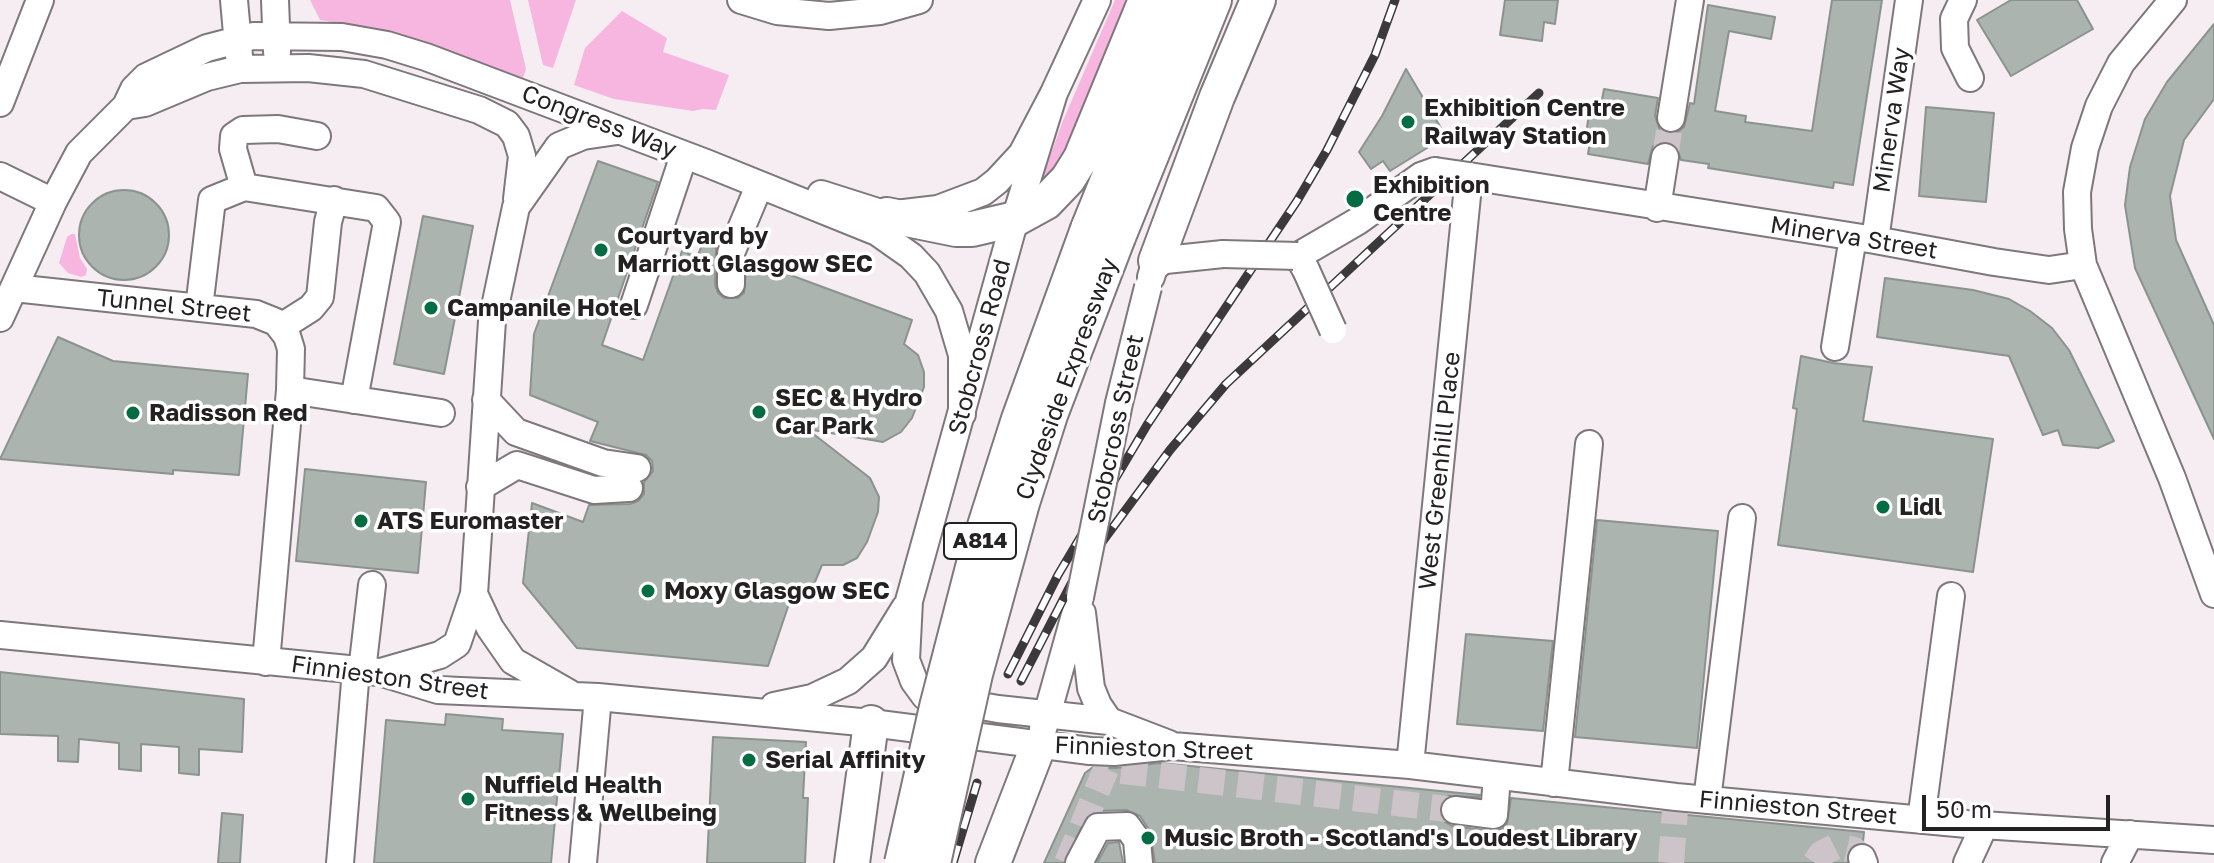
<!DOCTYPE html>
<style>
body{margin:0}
#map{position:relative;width:2214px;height:863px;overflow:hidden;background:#f6edf2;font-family:"Golos Text",sans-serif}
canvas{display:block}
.scale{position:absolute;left:1922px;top:795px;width:188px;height:36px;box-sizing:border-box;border:4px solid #242123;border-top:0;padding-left:10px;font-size:24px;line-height:28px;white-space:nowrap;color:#242123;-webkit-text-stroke:6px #fff;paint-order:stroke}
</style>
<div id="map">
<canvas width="2214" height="863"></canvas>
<div class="scale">50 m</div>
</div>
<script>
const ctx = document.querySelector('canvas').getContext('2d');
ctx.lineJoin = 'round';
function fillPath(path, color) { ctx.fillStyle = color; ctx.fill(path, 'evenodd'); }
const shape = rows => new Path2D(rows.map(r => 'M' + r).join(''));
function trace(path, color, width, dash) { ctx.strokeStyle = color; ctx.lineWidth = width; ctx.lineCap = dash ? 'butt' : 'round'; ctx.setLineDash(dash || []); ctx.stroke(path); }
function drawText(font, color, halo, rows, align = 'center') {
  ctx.font = font + ' "Golos Text",sans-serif'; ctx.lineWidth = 7; ctx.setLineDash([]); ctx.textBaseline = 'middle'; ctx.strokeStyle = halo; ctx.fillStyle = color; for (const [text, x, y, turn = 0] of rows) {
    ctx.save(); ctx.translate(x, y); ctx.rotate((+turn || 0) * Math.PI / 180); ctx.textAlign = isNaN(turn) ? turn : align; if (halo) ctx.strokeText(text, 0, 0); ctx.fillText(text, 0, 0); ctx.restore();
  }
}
const green = shape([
 [310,0,510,0,526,69,523,78,400,36,357,26,320,20],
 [528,0,576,0,553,68,543,65],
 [1115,0,1134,0,1063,172,1037,193,1062,123],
 [622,11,667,38,663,52,729,75,716,110,703,109,693,111,614,99,574,85,585,48],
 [71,234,75,234,80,258,87,269,86,275,81,277,68,273,59,263,67,237]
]);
const building = shape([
 [1505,0,1558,0,1555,24,1544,22,1542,41,1500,35,1505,0],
 [1832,0,1882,0,1853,185,1834,182,1833,188,1708,168,1709,164,1681,160,1676,145,1667,141,1653,146,1648,164,1588,154,1591,135,1586,134,1589,114,1599,116,1604,89,1658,98,1655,116,1660,130,1668,134,1676,133,1684,127,1690,103,1694,104,1708,5,1775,17,1771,39,1729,31,1715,111,1746,116,1745,122,1812,131,1832,0],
 [2011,0,2077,0,2093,29,2011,76,1977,20,2011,0],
 [2214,24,2214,99,2184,140,2170,196,2176,240,2214,325,2214,439,2135,268,2125,205,2130,167,2145,119,2167,82,2214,24],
 [1406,69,1441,128,1422,140,1427,148,1390,171,1383,161,1371,169,1359,152,1382,116,1406,69],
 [1926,107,1994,113,1986,202,1919,196,1926,107],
 [598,161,658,182,602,345,643,360,682,251,697,257,703,243,716,248,715,285,718,293,724,298,738,298,744,293,747,259,912,320,904,344,918,355,924,372,924,387,912,418,901,432,883,442,807,429,870,478,879,497,878,512,867,542,857,558,843,565,822,565,812,589,796,583,768,666,577,648,523,583,532,503,583,522,589,505,630,504,638,501,644,494,644,482,653,471,652,461,646,455,590,441,598,422,530,395,534,334,598,161],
 '79 235a45 45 0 1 1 90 0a45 45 0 1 1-90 0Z',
 [423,216,473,226,444,374,394,364,423,216],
 [1885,278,1973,290,2009,299,2030,311,2052,328,2069,350,2114,441,2098,448,2063,445,2058,430,2043,435,2009,356,1877,337,1885,278],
 [58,337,113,361,248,374,239,475,173,470,173,474,0,459,58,337],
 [1801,356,1833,363,1872,367,1863,421,1993,439,1973,572,1778,545,1797,409,1793,408,1801,356],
 [305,469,426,482,418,573,296,561,305,469],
 [1597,520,1718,531,1697,748,1575,737,1597,520],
 [1466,634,1553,641,1543,731,1457,724,1466,634],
 [0,672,244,699,242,752,199,749,199,775,179,773,179,747,141,744,141,771,119,769,119,743,79,739,78,762,58,761,58,736,0,734,0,672],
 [446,714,503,719,502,730,563,734,551,863,374,863,386,720,445,725,446,714],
 [713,737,806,742,803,798,808,798,805,863,707,863,713,737],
 [1160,763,1480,795,1479,797,1448,796,1442,801,1440,815,1445,822,1452,826,1492,831,1501,829,1507,824,1511,798,1864,832,1863,842,1855,844,1849,849,1847,863,1155,863,1150,831,1140,816,1126,810,1097,811,1089,814,1063,863,1044,863,1085,773,1093,767,1116,768,1160,763],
 [222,813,243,815,240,863,218,863,222,813],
 [1119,842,1123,863,1097,863,1108,843,1119,842]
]);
const minorTunnel = shape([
 [1665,157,1671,118],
 [1067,863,1106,769,1455,810],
 [1671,863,1676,797],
 [1815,863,1821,854,1837,846,1854,850,1862,858]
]);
const minor = shape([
 [234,0,239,56],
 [275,0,277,52],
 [741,0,777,11,829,16,880,11,919,0],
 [1963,0,1954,19,1955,48,1970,78],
 [2173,0,2121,63,2099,106,2085,148,2077,192,2078,229,2083,265,2172,478,2214,594],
 [1054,93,1015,219,909,601,906,660,914,681,925,696,998,709,1109,721,1169,744],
 [0,103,40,0],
 [126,106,145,103,207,77,240,69,308,68,364,74,479,110,507,124,516,136,522,156,517,199],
 [1671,118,1690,0],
 [0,176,53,202],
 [244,187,233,149,234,136,243,130,278,129,317,136],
 [821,194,887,215,938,209,983,192,997,181,1022,154,1054,93,1097,0],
 [1657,208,1665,157],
 [1875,240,1909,0],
 [1306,270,1298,256,1358,221,1421,176,1435,171],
 [1151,277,1156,261,1223,254],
 [731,284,731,253,759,186],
 [14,288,256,314,276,322,287,336,291,349,290,390,266,662],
 [634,305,684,155],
 [199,308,212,200,244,187,376,208,387,222,354,400],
 [0,318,53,202,79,153,126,106,134,89,146,77,207,48,253,36,342,37,387,45,426,57,706,163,877,232,911,256,927,273,949,311,962,355,962,414],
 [281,327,311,308,320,297,328,222,334,200],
 [1835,347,1853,237],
 [290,390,441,413],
 [486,400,516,432,603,463,637,468],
 [480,487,517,465,594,490,629,488],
 [474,594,490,628,513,661,569,693],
 [1082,613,1091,688,1098,705,1109,721],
 [0,635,379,672,438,690,598,697,871,723,1090,751,1114,752,1172,746,1410,765,1676,797,1967,824,2214,840],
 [362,671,372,585],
 [381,672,440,655,457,644,474,594,492,321,516,207,559,146,583,136,617,131],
 [774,706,812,698,848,681,874,658,905,608],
 [1043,729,1080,597],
 [1410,765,1469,176,1875,240,1994,262,2049,270,2083,265],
 [1554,783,1589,444],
 [1707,800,1742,518],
 [1455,810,1494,815,1497,776],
 [1921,820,1951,596],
 [1862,858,1864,863],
 [340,863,356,670],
 [583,863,598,697],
 [1079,863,1098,827,1127,826,1137,840,1139,863],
 [1967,863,1984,826],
 [2115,863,2130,834]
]);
const major = shape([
 [887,215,956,229,972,229,1015,219,1046,202,1068,179,1081,158,1146,0],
 [1088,229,1181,0],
 [1118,237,1214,0],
 [1156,261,1217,97,1258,0],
 [852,863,871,723],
 [993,863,1039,744]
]);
const rail = shape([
 [1008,674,1058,575,1147,425,1297,201,1327,150,1375,55,1395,0],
 [1021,681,1071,584,1170,450,1226,384,1539,93],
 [938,863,964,778],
 [953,863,977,783]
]);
const minorBridge = shape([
 [1435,171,1469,176],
 [1223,254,1298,256],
 [1306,270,1333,330],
 [1080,597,1119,403,1148,287]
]);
const majorBridge = shape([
 [902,863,937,707,978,548,1019,419,1088,229],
 [933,863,975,674,1022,503,1050,415,1118,237]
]);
const markers = [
 [1408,122,8,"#036c42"],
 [1355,199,10,"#036c42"],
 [601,250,8,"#036c42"],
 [431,308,8,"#036c42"],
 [759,412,8,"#036c42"],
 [133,413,8,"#036c42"],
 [1883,507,8,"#036c42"],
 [361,521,8,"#036c42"],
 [648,591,8,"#036c42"],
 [749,760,8,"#036c42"],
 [468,799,8,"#036c42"],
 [1148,838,8,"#036c42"]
];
const shields = [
 [980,541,72]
];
const shieldNames = [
 ["A814",980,541]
];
const poiNames = [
 ["Exhibition Centre",1424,108],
 ["Railway Station",1424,136],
 ["Exhibition",1373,185],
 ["Centre",1373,213],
 ["Courtyard by",617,236],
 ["Marriott Glasgow SEC",617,264],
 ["Campanile Hotel",447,308],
 ["SEC & Hydro",775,398],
 ["Car Park",775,426],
 ["Radisson Red",149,413],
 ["Lidl",1899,507],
 ["ATS Euromaster",377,521],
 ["Moxy Glasgow SEC",664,591],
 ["Serial Affinity",765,760],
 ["Nuffield Health",484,785],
 ["Fitness & Wellbeing",484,813],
 ["Music Broth - Scotland's Loudest Library",1164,838]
];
const streetNames = [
 ["Minerva Way",1892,120,-82],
 ["Congress Way",599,122,21],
 ["Minerva Street",1854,238,9],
 ["Tunnel Street",174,306,6],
 ["Stobcross Road",980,347,-75],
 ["Clydeside Expressway",1067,379,-70],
 ["Stobcross Street",1116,429,-78],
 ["West Greenhill Place",1440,471,-84],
 ["Finnieston Street",390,678,8],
 ["Finnieston Street",1154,749,2],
 ["Finnieston Street",1798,808,5]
];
fillPath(green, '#f6b6e0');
fillPath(building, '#acb4af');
trace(building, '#8b938e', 2);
trace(minorTunnel, '#ccc4c9', 26, [26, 13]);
trace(minor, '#7e777b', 30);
trace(major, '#7e777b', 38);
trace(minor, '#fff', 26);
trace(major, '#fff', 34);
trace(rail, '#3c393b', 9);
trace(rail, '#fff', 6, [18]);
trace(minorBridge, '#7e777b', 30, []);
trace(majorBridge, '#7e777b', 38, []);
trace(minorBridge, '#fff', 26);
trace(majorBridge, '#fff', 34);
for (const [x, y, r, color] of markers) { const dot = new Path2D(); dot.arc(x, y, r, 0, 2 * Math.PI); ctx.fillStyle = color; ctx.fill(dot); trace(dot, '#fff', 3); }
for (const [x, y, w] of shields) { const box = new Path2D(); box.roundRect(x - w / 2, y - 18, w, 36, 6); ctx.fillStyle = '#fff'; ctx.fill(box); trace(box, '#242123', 2); }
drawText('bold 22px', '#242123', null, shieldNames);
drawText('bold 24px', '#242123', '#fff', poiNames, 'left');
drawText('24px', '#242123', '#fff', streetNames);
</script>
